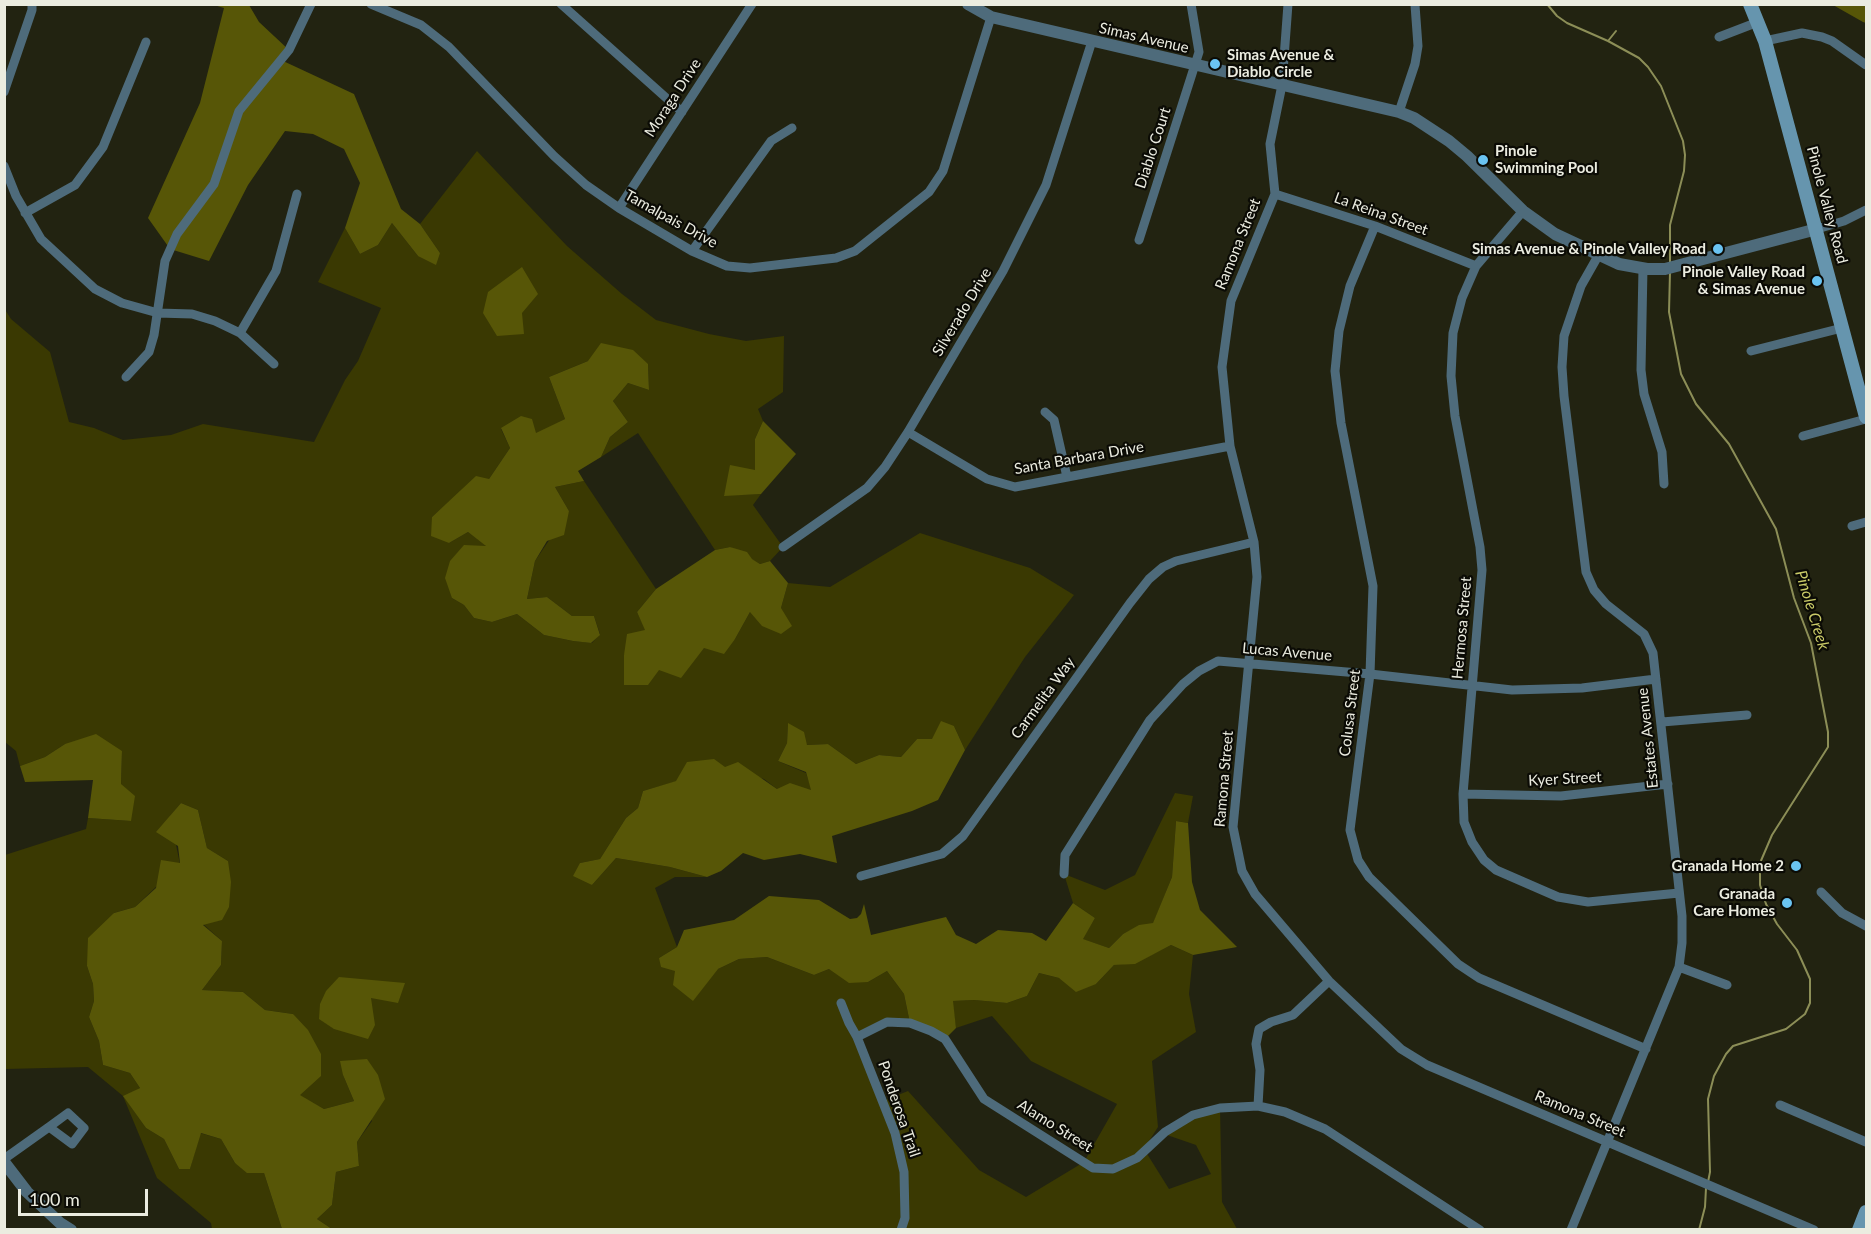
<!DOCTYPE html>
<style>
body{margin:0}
#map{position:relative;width:1871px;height:1234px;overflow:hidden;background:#222311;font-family:Lato,sans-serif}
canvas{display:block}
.frame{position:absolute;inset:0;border:6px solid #ebece0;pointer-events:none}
.scale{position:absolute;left:18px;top:1189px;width:130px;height:27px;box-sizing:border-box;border:3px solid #ebece0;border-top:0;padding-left:8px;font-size:18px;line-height:21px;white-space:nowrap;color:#ebece0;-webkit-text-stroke:4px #0b0b05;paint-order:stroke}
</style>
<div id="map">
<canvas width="1871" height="1234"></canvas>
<div class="frame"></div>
<div class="scale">100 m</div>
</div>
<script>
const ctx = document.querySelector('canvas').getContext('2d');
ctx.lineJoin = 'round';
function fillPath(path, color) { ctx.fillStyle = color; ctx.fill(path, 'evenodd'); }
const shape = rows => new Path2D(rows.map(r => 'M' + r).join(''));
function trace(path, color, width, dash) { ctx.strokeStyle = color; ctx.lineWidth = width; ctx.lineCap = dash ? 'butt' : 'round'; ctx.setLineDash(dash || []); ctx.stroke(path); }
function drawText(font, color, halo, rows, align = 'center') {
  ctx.font = font + ' Lato,sans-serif'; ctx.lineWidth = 4.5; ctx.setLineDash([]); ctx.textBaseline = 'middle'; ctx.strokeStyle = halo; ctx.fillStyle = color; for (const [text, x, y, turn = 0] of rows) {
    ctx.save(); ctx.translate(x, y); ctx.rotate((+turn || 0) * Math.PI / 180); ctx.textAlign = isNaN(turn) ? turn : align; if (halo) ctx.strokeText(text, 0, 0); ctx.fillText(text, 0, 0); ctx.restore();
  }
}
const green = shape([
 [477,151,567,246,622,294,656,320,709,334,746,341,784,336,783,392,758,409,763,421,755,439,755,470,724,495,761,494,753,505,783,547,770,561,760,564,730,547,715,550,638,433,601,457,610,437,628,422,613,401,628,383,649,390,648,364,588,361,549,377,565,419,536,434,501,429,510,448,489,479,451,500,432,517,449,543,468,532,487,546,452,598,464,605,474,618,492,622,517,614,544,635,573,641,592,643,600,634,594,616,572,616,547,597,527,599,535,561,569,511,555,487,584,481,656,589,637,612,646,630,624,655,624,685,704,648,735,639,750,612,781,608,788,583,830,587,920,533,1030,568,1074,595,1025,657,965,750,954,726,932,740,917,739,901,757,879,755,856,764,828,744,807,745,788,724,787,743,778,761,806,773,812,790,777,789,764,779,725,767,643,791,638,808,626,818,600,859,580,863,592,885,616,858,670,867,707,877,675,877,655,888,677,947,659,958,718,969,739,959,767,957,814,975,829,969,868,982,887,971,904,994,910,1023,887,1022,857,1037,883,1101,908,1091,979,1170,1026,1197,1084,1162,1117,1104,1031,1061,992,1016,956,1028,952,1001,974,1000,1007,1003,1027,996,1039,973,1059,978,1096,984,1114,965,1135,963,1171,945,1193,955,1189,994,1196,1032,1152,1061,1158,1127,1144,1149,1169,1189,1211,1174,1196,1145,1167,1135,1193,1115,1220,1108,1222,1202,1237,1229,332,1229,317,1219,332,1205,336,1172,359,1166,357,1142,372,1121,343,1075,354,1101,324,1109,299,1095,293,1014,265,1010,243,992,202,990,221,965,222,941,203,924,228,861,207,848,198,810,181,803,170,816,180,864,135,907,114,913,87,966,93,984,94,1001,89,1017,99,1041,103,1065,130,1073,140,1088,124,1097,146,1128,164,1139,179,1169,190,1169,200,1133,221,1139,235,1163,264,1173,282,1229,212,1229,211,1223,157,1178,123,1096,88,1067,5,1069,5,855,86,829,88,818,131,821,121,784,122,751,65,744,45,757,20,766,16,751,5,742,4,308,11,319,50,352,69,422,94,428,123,440,171,435,203,424,314,442,345,380,358,361,381,308,318,282,345,228,360,254,378,245,392,223,418,256,440,253,420,224],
 [1175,793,1193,796,1188,823,1176,821,1172,877,1153,924,1139,926,1123,934,1109,948,1082,939,1095,918,1073,903,1064,874,1105,890,1135,875]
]);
const forest = shape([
 [214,5,249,5,259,22,289,50,281,60,354,94,401,209,420,224,440,253,436,265,418,256,392,223,378,245,360,254,345,228,360,183,344,149,313,134,285,131,248,185,209,261,170,249,148,218,200,103,224,8],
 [1833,5,1866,5,1866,23,1863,22],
 [522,267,538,294,522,313,524,334,497,336,483,313,488,292],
 [601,343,633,350,648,364,649,390,628,383,613,401,628,422,610,437,601,457,578,471,584,481,555,487,569,511,564,535,547,541,535,561,527,599,547,597,572,616,594,616,600,635,591,643,573,641,544,635,517,614,492,622,474,618,464,605,452,598,445,578,450,561,464,545,486,546,468,532,449,543,431,536,432,517,476,476,489,479,510,448,501,428,521,416,532,419,536,433,565,419,549,377,588,361],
 [763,421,796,454,761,494,724,496,730,465,755,470,755,439],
 [730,547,747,552,752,559,760,564,770,561,788,583,781,608,792,626,781,634,762,626,750,612,735,639,724,654,704,648,681,678,659,670,648,685,624,685,624,655,627,634,645,630,637,612,656,589,715,550],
 [941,721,954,726,965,750,938,800,912,811,832,836,837,863,800,854,764,860,743,853,721,871,707,877,670,867,616,858,592,885,573,876,580,863,600,859,626,818,638,808,643,791,676,781,687,762,714,759,725,767,738,762,777,789,790,783,811,790,806,772,778,761,787,743,788,723,804,732,807,745,828,744,856,764,879,755,901,757,917,739,932,739],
 [96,734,122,751,121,784,135,796,131,821,88,818,93,780,25,782,20,766,45,757,65,744],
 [181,803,198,810,207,848,228,861,231,882,229,907,222,920,203,925,222,941,221,965,202,990,243,992,265,1010,293,1014,308,1030,321,1054,321,1076,300,1095,324,1109,354,1101,343,1075,340,1061,367,1059,378,1075,385,1099,357,1142,359,1166,336,1172,332,1205,317,1219,332,1229,282,1229,264,1173,247,1173,235,1163,221,1139,201,1133,190,1169,179,1169,164,1139,146,1128,123,1096,140,1088,130,1073,103,1065,99,1041,89,1017,94,1001,93,984,87,966,88,938,114,913,135,907,156,888,161,860,180,863,178,846,156,832],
 [1176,821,1188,823,1192,882,1200,910,1237,947,1193,955,1171,945,1135,964,1114,965,1096,984,1076,992,1059,978,1039,973,1027,996,1007,1003,974,1000,953,1001,956,1028,945,1039,910,1023,904,994,887,971,868,982,849,983,829,969,814,975,767,957,739,959,718,969,693,1001,673,985,675,971,661,967,659,958,677,947,684,930,734,920,769,896,819,900,850,919,857,918,861,914,864,904,871,935,946,917,956,935,976,944,998,930,1032,933,1046,941,1073,903,1095,918,1083,939,1109,948,1123,934,1139,925,1153,923,1172,877],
 [339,977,405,983,398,1003,371,998,375,1025,368,1039,334,1029,319,1019,320,1004,326,991]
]);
const stream = shape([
 [1547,4,1557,16,1567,23,1608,41,1639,58,1648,67,1661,86,1683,141,1685,155,1684,171,1670,225,1670,263],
 [1608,41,1616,31],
 [1670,272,1669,312,1681,374,1696,404,1729,444,1776,529,1794,598,1811,643,1828,732,1828,747,1772,835,1760,863,1760,885,1766,904,1777,924,1797,950,1810,979,1810,1003,1805,1014,1786,1029,1733,1046,1726,1054,1714,1076,1708,1099,1710,1172,1708,1182],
 [1699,1230,1705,1207,1706,1188]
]);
const minor = shape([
 [371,4,421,25,449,47,554,156,586,185,619,208,692,251,727,266,750,268,836,258,855,251,929,192,943,171,991,17],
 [561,4,682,112],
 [1288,4,1282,85,1270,144,1275,194,1231,301,1222,367,1230,446,1254,542,1257,577,1233,827,1242,871,1255,894,1329,981,1401,1049,1427,1065,1814,1230],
 [1719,37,1758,22],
 [1765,41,1802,33,1822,37,1832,41,1866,65],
 [4,92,32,10,32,4],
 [1399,112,1415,64,1418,46,1415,5],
 [4,166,16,196,41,239,95,289,122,303,158,313,192,314,215,321,240,333,274,364],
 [1275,194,1375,226,1476,266],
 [619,208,752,4],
 [1523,211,1476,266,1462,298,1453,333,1451,376,1455,416,1480,547,1482,570,1463,794,1464,822,1472,842,1484,860,1496,870,1558,897,1588,902,1679,893],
 [25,213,75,185,103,147,146,42],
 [1375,226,1350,286,1339,331,1335,371,1341,423,1373,586,1370,674,1350,830,1358,860,1369,877,1458,964,1479,978,1646,1049],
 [1817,229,1844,221,1866,210],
 [1139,240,1199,52,1191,4],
 [692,251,771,141,792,128],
 [1643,268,1641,370,1644,394,1662,452,1664,484],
 [240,333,276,271,297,194],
 [1751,351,1842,328],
 [126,377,149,352,154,335,165,261,177,234,214,184,239,111,289,50,311,4],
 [1045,412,1054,420,1067,477],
 [908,432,987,479,1015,487,1230,446],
 [1803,436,1866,419],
 [1852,526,1866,522],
 [783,547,867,488,885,467,908,432,1003,271,1046,185,1092,41],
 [1662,722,1747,715],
 [1463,794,1561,796,1668,784],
 [1064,874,1065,855,1150,720,1183,684,1199,671,1218,661,1370,674,1512,690,1582,688,1656,679],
 [861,876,942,854,963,836,1130,603,1149,579,1163,567,1176,561,1254,542],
 [1821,892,1842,913,1866,926],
 [1679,967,1727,985],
 [841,1003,849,1023,857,1037,895,1133,904,1172,905,1218,901,1230],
 [857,1037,887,1022,910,1023,931,1031,945,1039,984,1099,1093,1168,1113,1169,1137,1158,1165,1132,1193,1115,1220,1108,1258,1106,1285,1112,1325,1129,1480,1230],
 [1780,1105,1866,1142],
 [1258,1106,1260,1070,1256,1044,1259,1029,1271,1022,1293,1015,1329,981],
 [4,1159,49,1127,68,1113,84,1128,72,1144,49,1127],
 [1571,1230,1679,967,1682,943,1682,916,1653,653,1644,634,1606,604,1594,590,1586,572,1564,396,1562,367,1564,336,1581,286,1598,256]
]);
const tertiary = shape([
 [968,4,991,17,1399,112,1414,118,1449,141,1467,156,1523,211,1555,234,1619,264,1647,269,1665,269,1817,229],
 [4,1162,27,1192,60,1223,71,1230]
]);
const secondary = shape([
 [1750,4,1765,41,1866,417],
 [1859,1230,1866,1212]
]);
const markers = [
 [1215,64,6,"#6ac3f1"],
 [1483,160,6,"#6ac3f1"],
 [1718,249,6,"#6ac3f1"],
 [1817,281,6,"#6ac3f1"],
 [1796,866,6,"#6ac3f1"],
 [1787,903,6,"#6ac3f1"]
];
const streetNames = [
 ["Simas Avenue",1144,38,13],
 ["Moraga Drive",673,98,-57],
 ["Diablo Court",1153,148,-72],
 ["Pinole Valley Road",1827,205,75],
 ["La Reina Street",1381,214,20],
 ["Tamalpais Drive",671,219,29],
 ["Ramona Street",1238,244,-68],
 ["Silverado Drive",962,312,-59],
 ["Santa Barbara Drive",1079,458,-10],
 ["Hermosa Street",1462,628,-85],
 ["Lucas Avenue",1287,652,5],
 ["Carmelita Way",1043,698,-54],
 ["Colusa Street",1350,713,-83],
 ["Estates Avenue",1648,738,-96],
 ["Ramona Street",1224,779,-85],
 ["Kyer Street",1565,779,-3],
 ["Ponderosa Trail",899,1109,71],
 ["Ramona Street",1580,1114,23],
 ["Alamo Street",1055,1126,32]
];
const poiNames = [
 ["Simas Avenue &",1227,55,"left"],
 ["Diablo Circle",1227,72,"left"],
 ["Pinole",1495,151,"left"],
 ["Swimming Pool",1495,168,"left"],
 ["Simas Avenue & Pinole Valley Road",1706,249],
 ["Pinole Valley Road",1805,272],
 ["& Simas Avenue",1805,289],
 ["Granada Home 2",1784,866],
 ["Granada",1775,894],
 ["Care Homes",1775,911]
];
const waterNames = [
 ["Pinole Creek",1812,610,73]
];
fillPath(green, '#3a3902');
fillPath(forest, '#575607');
trace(stream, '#8c8e57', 2);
trace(minor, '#4e6b7b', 9);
trace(tertiary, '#4e6b7b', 12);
trace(secondary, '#6695ae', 14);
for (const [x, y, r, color] of markers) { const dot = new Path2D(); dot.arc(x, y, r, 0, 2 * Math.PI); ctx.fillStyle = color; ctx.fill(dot); trace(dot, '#0b0b05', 2); }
drawText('15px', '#ebece0', '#0b0b05', streetNames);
drawText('bold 15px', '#ebece0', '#0b0b05', poiNames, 'right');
drawText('italic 16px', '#cacb68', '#0b0b05', waterNames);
</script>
